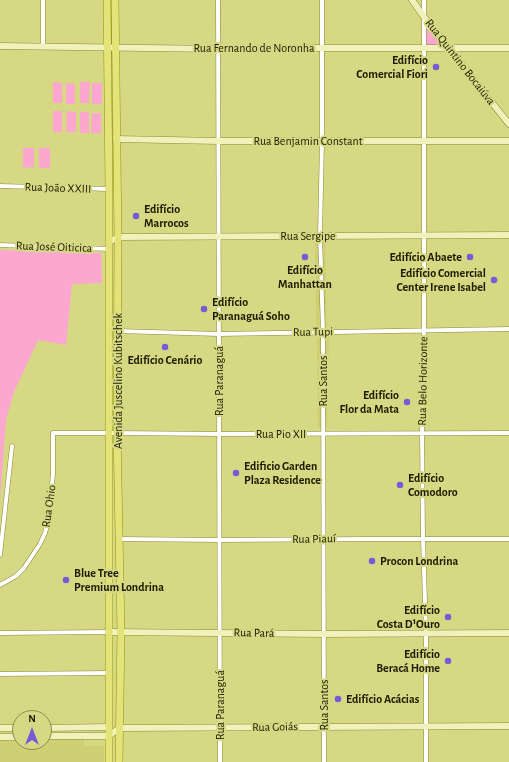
<!DOCTYPE html>
<meta charset="utf-8">
<style>
body{margin:0}
#map{position:relative;width:509px;height:762px;overflow:hidden;background:#d6d884;font-family:"Alegreya Sans",sans-serif}
canvas{display:block}
.north{position:absolute;left:12px;top:710px;width:40px;height:40px;box-sizing:border-box;background:#d6d884;border:1px solid #8c8d4f;border-radius:50%;rotate:0deg;font-size:11px;font-weight:700;line-height:16px;text-align:center;color:#1d1d00}
.north::after{content:'';display:block;margin:auto;width:14px;height:18px;background:#775bd6;clip-path:polygon(50% 0,100% 100%,50% 72%,0 100%)}
</style>
<div id="map">
<canvas width="509" height="762"></canvas>
<div class="north">N</div>
</div>
<script>
const ctx = document.querySelector('canvas').getContext('2d');
ctx.lineJoin = 'round';
function fillPath(path, color) { ctx.fillStyle = color; ctx.fill(path, 'evenodd'); }
const shape = rows => new Path2D(rows.map(r => 'M' + r).join(''));
function trace(path, color, width, dash) { ctx.strokeStyle = color; ctx.lineWidth = width; ctx.lineCap = dash ? 'butt' : 'round'; ctx.setLineDash(dash || []); ctx.stroke(path); }
function drawText(font, color, halo, rows, align = 'center') {
  ctx.font = font + ' "Alegreya Sans",sans-serif'; ctx.lineWidth = 4; ctx.setLineDash([]); ctx.textBaseline = 'middle'; ctx.strokeStyle = halo; ctx.fillStyle = color; for (const [text, x, y, turn = 0] of rows) {
    ctx.save(); ctx.translate(x, y); ctx.rotate((+turn || 0) * Math.PI / 180); ctx.textAlign = isNaN(turn) ? turn : align; if (halo) ctx.strokeText(text, 0, 0); ctx.fillText(text, 0, 0); ctx.restore();
  }
}
const built = shape([
 [315,238,325,238,327,327,316,328],
 [317,336,329,336,327,427,318,427],
 [84,738,84,746,104,746,104,762,0,762,0,741,20,741,20,742,44,742,44,740]
]);
const green = shape([
 [426,22,444,47,426,46],
 [53,82,62,83,62,103,53,103],
 [80,82,90,82,89,103,80,103],
 [66,83,75,84,75,104,66,104],
 [92,83,102,83,102,104,92,104],
 [53,111,62,111,62,132,53,132],
 [67,111,76,112,76,132,66,132],
 [80,112,89,112,89,133,80,133],
 [92,113,101,113,101,133,91,133],
 [23,148,34,148,34,167,23,168],
 [39,148,50,148,50,168,39,168],
 [0,250,101,253,102,283,72,284,66,345,38,340,14,392,6,420,0,499]
]);
const street = shape([
 [43,0,43,46],
 [218,0,220,762],
 [322,0,322,141,320,235,323,332,324,762],
 [424,0,424,330,422,434,423,538,426,634,426,762],
 [0,186,110,189],
 [0,245,109,249],
 [118,331,219,334,509,329],
 [119,539,220,540,370,539,509,539],
 [0,555,12,446],
 [0,585,16,576,24,568,40,544,45,533,48,522,53,474,53,433,117,433,219,434,509,433],
 [0,633,109,632],
 [0,674,109,673]
]);
const secondary = shape([
 [412,0,427,21,509,124],
 [0,46,218,49,322,48,509,48],
 [116,139,219,141,509,141],
 [109,242,118,237,509,235],
 [109,632,324,634,509,633],
 [0,728,20,728],
 [44,728,109,727],
 [44,736,109,736,119,728,509,726],
 [0,737,20,737]
]);
const primary = shape([
 [107,0,109,189,109,762],
 [115,0,118,237,117,433,121,632,119,762]
]);
const markers = [
 [436,67,4,"#775bd6"],
 [136,216,4,"#775bd6"],
 [305,257,4,"#775bd6"],
 [470,257,4,"#775bd6"],
 [494,280,4,"#775bd6"],
 [204,309,4,"#775bd6"],
 [165,347,4,"#775bd6"],
 [407,402,4,"#775bd6"],
 [236,473,4,"#775bd6"],
 [400,485,4,"#775bd6"],
 [372,561,4,"#775bd6"],
 [66,580,4,"#775bd6"],
 [448,617,4,"#775bd6"],
 [448,661,4,"#775bd6"],
 [338,699,4,"#775bd6"]
];
const streetNames = [
 ["Rua Fernando de Noronha",254,48],
 ["Rua Quintino Bocaiúva",460,62,52],
 ["Rua Benjamin Constant",308,141],
 ["Rua João XXIII",58,188,2],
 ["Rua Sergipe",308,236],
 ["Rua José Oiticica",54,247,2],
 ["Rua Tupi",313,332,-1],
 ["Avenida Juscelino Kubitschek",118,381,-90],
 ["Rua Paranaguá",219,381,-90],
 ["Rua Santos",323,381,-90],
 ["Rua Belo Horizonte",423,381,-89],
 ["Rua Pio XII",281,434],
 ["Rua Ohio",49,506,-82],
 ["Rua Piauí",314,539,-1],
 ["Rua Pará",254,633,1],
 ["Rua Paranaguá",220,705,-90],
 ["Rua Santos",324,705,-90],
 ["Rua Goiás",275,727,-1]
];
const poiNames = [
 ["Edifício",428,60,"right"],
 ["Comercial Fiori",428,74,"right"],
 ["Edifício",144,209],
 ["Marrocos",144,223],
 ["Edifício Abaete",462,257,"right"],
 ["Edifício",305,270,"center"],
 ["Manhattan",305,284,"center"],
 ["Edifício Comercial",486,273,"right"],
 ["Center Irene Isabel",486,287,"right"],
 ["Edifício",212,302],
 ["Paranaguá Soho",212,316],
 ["Edifício Cenário",165,360,"center"],
 ["Edifício",399,395,"right"],
 ["Flor da Mata",399,409,"right"],
 ["Edificio Garden",244,466],
 ["Plaza Residence",244,480],
 ["Edifício",408,478],
 ["Comodoro",408,492],
 ["Procon Londrina",380,561],
 ["Blue Tree",74,573],
 ["Premium Londrina",74,587],
 ["Edifício",440,610,"right"],
 ["Costa D¹Ouro",440,624,"right"],
 ["Edifício",440,654,"right"],
 ["Beracá Home",440,668,"right"],
 ["Edifício Acácias",346,699]
];
fillPath(built, '#ced073');
fillPath(green, '#fba7cf');
trace(street, '#888935', 5);
trace(secondary, '#888935', 7);
trace(primary, '#919115', 8);
trace(street, '#fff', 4);
trace(secondary, '#f1f1bc', 6);
trace(primary, '#e3e379', 7);
for (const [x, y, r, color] of markers) { const dot = new Path2D(); dot.arc(x, y, r, 0, 2 * Math.PI); ctx.fillStyle = color; ctx.fill(dot); trace(dot, '#d6d884', 1.5); }
drawText('12px', '#1d1d00', '#d6d884', streetNames);
drawText('bold 12px', '#1d1d00', '#d6d884', poiNames, 'left');
</script>
